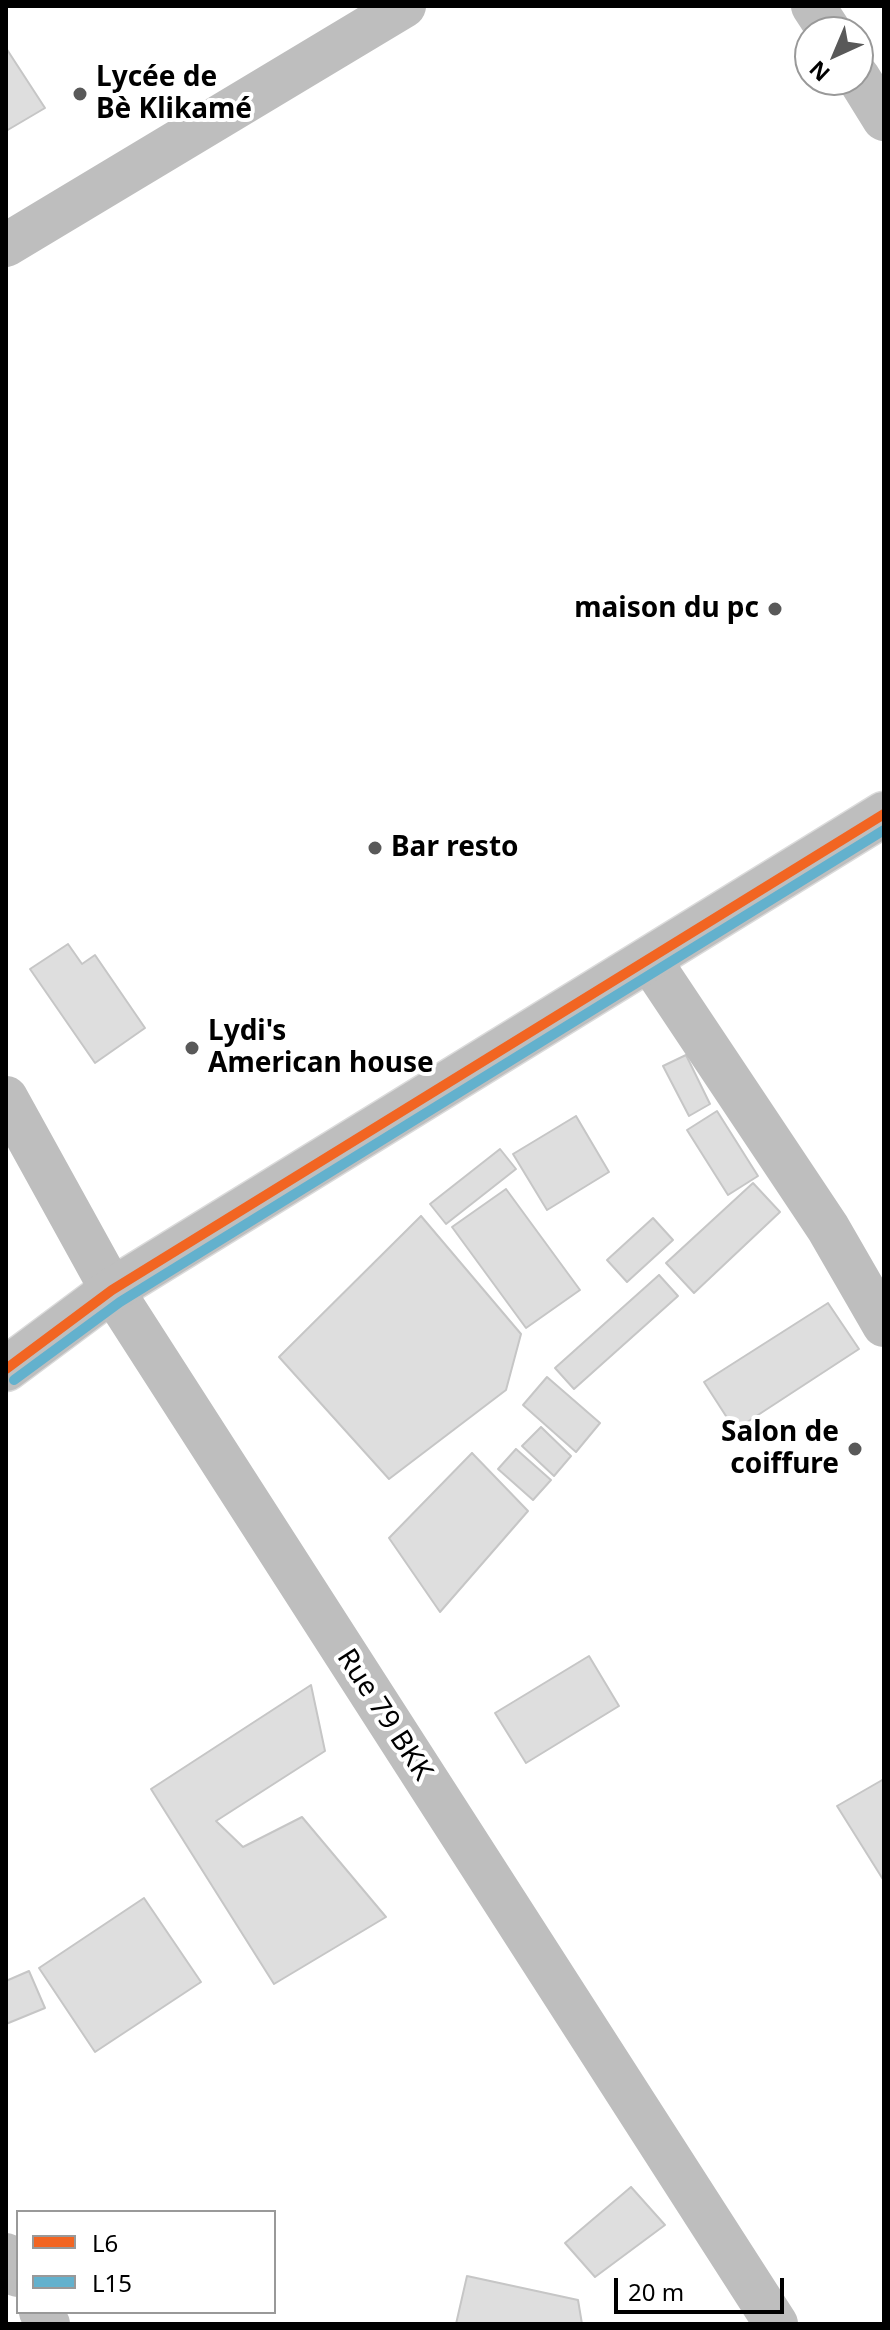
<!DOCTYPE html>
<meta charset="utf-8">
<style>
body{margin:0}
#map{position:relative;width:890px;height:2330px;overflow:hidden;background:#fff;font-family:"Noto Sans",sans-serif}
canvas{display:block}
.frame{position:absolute;inset:0;border:8px solid #000;pointer-events:none}
.legend{position:absolute;left:16px;top:2210px;width:260px;height:104px;box-sizing:border-box;background:#fff;border:2px solid #999;margin:0;padding:10px 14px;list-style:none;font-size:24px;color:#000}
.legend li{display:flex;align-items:center;gap:16px;height:40px}
.legend b{width:40px;border:2px solid #999}
.north{position:absolute;left:794px;top:16px;width:80px;height:80px;box-sizing:border-box;background:#fff;border:2px solid #999;border-radius:50%;rotate:224deg;font-size:22px;font-weight:700;line-height:32px;text-align:center;color:#000}
.north::after{content:'';display:block;margin:auto;width:28px;height:36px;background:#595959;clip-path:polygon(50% 0,100% 100%,50% 72%,0 100%)}
.scale{position:absolute;left:614px;top:2278px;width:170px;height:36px;box-sizing:border-box;border:4px solid #000;border-top:0;padding-left:10px;font-size:24px;line-height:28px;white-space:nowrap;color:#000;-webkit-text-stroke:6px #fff;paint-order:stroke}
</style>
<div id="map">
<canvas width="890" height="2330"></canvas>
<div class="frame"></div>
<ul class="legend">
<li><b style="height:10px;background:#f26522"></b>L6</li>
<li><b style="height:10px;background:#63b1cd"></b>L15</li>
</ul>
<div class="north">N</div>
<div class="scale">20 m</div>
</div>
<script>
const ctx = document.querySelector('canvas').getContext('2d');
ctx.lineJoin = 'round';
function fillPath(path, color) { ctx.fillStyle = color; ctx.fill(path, 'evenodd'); }
const shape = rows => new Path2D(rows.map(r => 'M' + r).join(''));
function trace(path, color, width, dash) { ctx.strokeStyle = color; ctx.lineWidth = width; ctx.lineCap = dash ? 'butt' : 'round'; ctx.setLineDash(dash || []); ctx.stroke(path); }
function drawText(font, color, halo, rows, align = 'center') {
  ctx.font = font + ' "Noto Sans",sans-serif'; ctx.lineWidth = 8; ctx.setLineDash([]); ctx.textBaseline = 'middle'; ctx.strokeStyle = halo; ctx.fillStyle = color; for (const [text, x, y, turn = 0] of rows) {
    ctx.save(); ctx.translate(x, y); ctx.rotate((+turn || 0) * Math.PI / 180); ctx.textAlign = isNaN(turn) ? turn : align; if (halo) ctx.strokeText(text, 0, 0); ctx.fillText(text, 0, 0); ctx.restore();
  }
}
const building = shape([
 [6,48,45,108,6,131,6,48],
 [68,944,82,964,95,955,145,1028,95,1063,30,969,68,944],
 [686,1055,710,1104,689,1116,663,1066,686,1055],
 [717,1111,758,1176,728,1195,687,1130,717,1111],
 [576,1116,609,1172,547,1210,513,1154,576,1116],
 [500,1149,516,1169,446,1224,430,1204,500,1149],
 [753,1183,780,1212,694,1293,666,1263,753,1183],
 [506,1189,580,1290,526,1328,452,1227,506,1189],
 [421,1216,521,1334,506,1390,389,1479,279,1357,421,1216],
 [653,1218,673,1240,627,1282,607,1260,653,1218],
 [659,1275,678,1296,574,1389,555,1368,659,1275],
 [828,1303,859,1349,735,1430,704,1382,828,1303],
 [547,1377,600,1423,576,1452,523,1405,547,1377],
 [541,1427,571,1456,554,1476,522,1446,541,1427],
 [516,1449,551,1480,533,1500,498,1469,516,1449],
 [472,1453,528,1511,440,1612,389,1538,472,1453],
 [589,1656,619,1706,526,1763,495,1713,589,1656],
 [311,1685,325,1751,216,1821,243,1847,302,1817,386,1917,274,1984,151,1789,311,1685],
 [884,1779,884,1881,837,1806,884,1779],
 [144,1898,201,1982,95,2052,39,1968,144,1898],
 [29,1971,45,2008,6,2024,6,1981,29,1971],
 [631,2187,665,2225,595,2277,565,2243,631,2187],
 [467,2276,578,2300,582,2324,456,2324,467,2276]
]);
const minor = shape([
 [813,6,830,32],
 [858,77,884,119],
 [6,245,404,6],
 [650,961,828,1228,884,1325],
 [6,1098,112,1290,776,2324],
 [6,2255,18,2275],
 [41,2312,48,2324]
]);
const primary = shape([
 [6,1369,112,1290,884,814]
]);
const bus1 = shape([
 [6,1369,112,1290,884,814]
]);
const bus2 = shape([
 [14,1380,120,1302,884,830]
]);
const markers = [
 [80,94,8,"#595959"],
 [775,609,8,"#595959"],
 [375,848,8,"#595959"],
 [192,1048,8,"#595959"],
 [855,1449,8,"#595959"]
];
const poiNames = [
 ["Lycée de",96,78],
 ["Bè Klikamé",96,110],
 ["maison du pc",759,609,"right"],
 ["Bar resto",391,848],
 ["Lydi's",208,1032],
 ["American house",208,1064],
 ["Salon de",839,1433,"right"],
 ["coiffure",839,1465,"right"]
];
const streetNames = [
 ["Rue 79 BKK",384,1715,57]
];
fillPath(building, '#dedede');
trace(building, '#c6c6c6', 2);
trace(primary, '#dbdbdb', 47);
trace(minor, '#bebebe', 44);
trace(primary, '#bebebe', 44);
trace(bus1, '#f26522', 10);
trace(bus2, '#63b1cd', 10);
for (const [x, y, r, color] of markers) { const dot = new Path2D(); dot.arc(x, y, r, 0, 2 * Math.PI); ctx.fillStyle = color; ctx.fill(dot); trace(dot, '#fff', 3); }
drawText('bold 28px', '#000', '#fff', poiNames, 'left');
drawText('28px', '#000', '#fff', streetNames);
</script>
